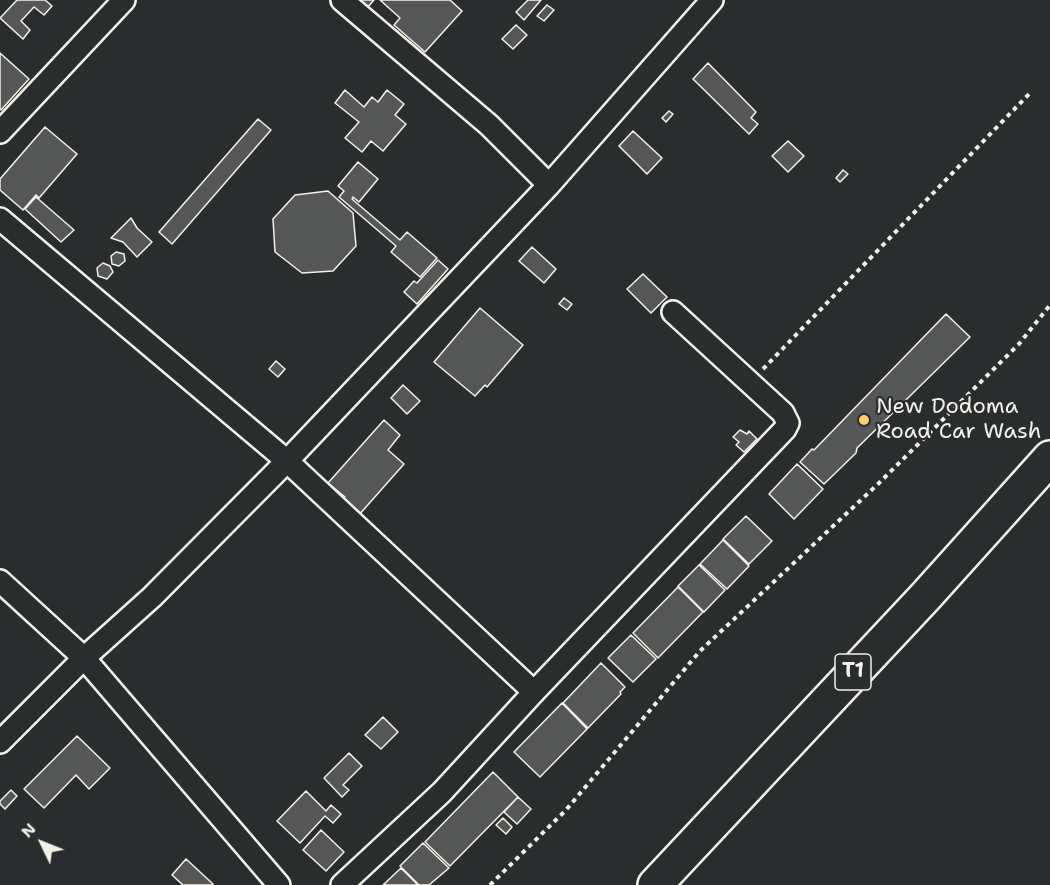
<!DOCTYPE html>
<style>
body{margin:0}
#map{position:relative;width:1050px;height:885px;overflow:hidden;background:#2a2d2e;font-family:"Shantell Sans",sans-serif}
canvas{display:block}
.north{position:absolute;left:12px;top:813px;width:60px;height:60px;-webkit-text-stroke:4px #2a2d2e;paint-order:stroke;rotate:313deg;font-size:16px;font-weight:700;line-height:24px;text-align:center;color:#f4f1e8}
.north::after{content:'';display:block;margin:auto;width:21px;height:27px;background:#f4f1e8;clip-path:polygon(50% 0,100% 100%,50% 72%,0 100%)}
</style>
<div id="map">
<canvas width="1050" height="885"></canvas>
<div class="north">N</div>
</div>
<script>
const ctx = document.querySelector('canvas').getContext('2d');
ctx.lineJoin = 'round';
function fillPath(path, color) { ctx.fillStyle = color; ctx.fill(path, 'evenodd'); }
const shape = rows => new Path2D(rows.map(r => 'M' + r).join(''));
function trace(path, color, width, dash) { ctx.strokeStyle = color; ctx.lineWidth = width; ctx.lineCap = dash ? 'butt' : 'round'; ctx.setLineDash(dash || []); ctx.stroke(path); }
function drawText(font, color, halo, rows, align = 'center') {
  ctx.font = font + ' "Shantell Sans",sans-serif'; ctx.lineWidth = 4.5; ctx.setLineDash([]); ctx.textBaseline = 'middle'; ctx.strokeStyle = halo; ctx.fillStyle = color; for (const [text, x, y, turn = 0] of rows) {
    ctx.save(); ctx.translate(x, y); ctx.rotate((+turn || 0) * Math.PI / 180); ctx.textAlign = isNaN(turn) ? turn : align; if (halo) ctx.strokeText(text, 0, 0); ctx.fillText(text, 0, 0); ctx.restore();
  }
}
const building = shape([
 [17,0,45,0,52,6,44,15,34,7,21,21,30,30,23,39,0,18,17,0],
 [356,0,374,0,366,9,356,0],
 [380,0,450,0,462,11,425,52,394,25,400,18,380,0],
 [528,0,541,0,524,20,516,12,528,0],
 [547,5,554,10,544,21,537,16,547,5],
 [516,25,527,35,513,49,502,39,516,25],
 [0,53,29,79,1,110,0,109,0,53],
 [708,63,756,112,751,118,758,124,749,134,693,79,708,63],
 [345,90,364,107,372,97,378,102,387,90,404,104,395,115,406,124,383,151,371,141,362,152,345,138,359,122,335,103,345,90],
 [669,111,673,114,666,122,662,118,669,111],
 [258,119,271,130,172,244,159,232,258,119],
 [45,127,77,154,39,198,36,195,23,210,0,190,0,179,45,127],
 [633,131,662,158,647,174,619,146,633,131],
 [788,141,804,156,788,172,772,156,788,141],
 [358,162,378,179,359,202,353,197,352,199,400,240,407,232,437,258,420,277,391,252,396,246,339,197,344,191,338,186,358,162],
 [843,170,848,174,840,182,836,178,843,170],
 [328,191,353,213,356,246,333,271,302,273,275,252,273,219,295,195,328,191],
 [36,197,74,230,61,242,25,209,36,197],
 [131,218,137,228,152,242,137,257,123,242,111,238,131,218],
 [532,247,556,269,544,283,519,261,532,247],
 [116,252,124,254,125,261,119,266,112,264,111,256,116,252],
 [438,260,448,269,417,304,404,292,414,281,417,283,438,260],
 [103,263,110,266,113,272,107,279,98,276,97,268,103,263],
 [643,274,667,297,651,313,627,289,643,274],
 [564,298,572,304,567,310,559,304,564,298],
 [480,308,523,345,487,387,485,385,475,396,434,362,480,308],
 [946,314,970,337,857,448,856,453,824,484,800,462,812,449,814,450,946,314],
 [276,361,285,369,278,377,269,369,276,361],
 [403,385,420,401,407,414,391,398,403,385],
 [384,420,400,435,388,450,404,464,358,516,341,501,345,497,328,483,384,420],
 [740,430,747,434,749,431,757,439,744,452,736,445,739,442,733,437,740,430],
 [797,464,823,489,794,519,769,494,797,464],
 [746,516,772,541,749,564,723,539,746,516],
 [723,540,749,566,727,589,700,564,723,540],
 [699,565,725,590,704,612,678,586,699,565],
 [678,587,703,612,658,658,633,633,678,587],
 [631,635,656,659,633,682,608,658,631,635],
 [601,663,625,687,620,692,621,694,588,728,563,703,601,663],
 [562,703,587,729,540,777,514,752,562,703],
 [383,717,398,732,381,749,365,735,383,717],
 [77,736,110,768,89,789,76,775,44,808,24,789,77,736],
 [349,753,362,766,343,785,349,790,342,797,324,778,349,753],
 [493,772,518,797,450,866,425,842,493,772],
 [11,790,17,796,5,809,0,804,0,801,11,790],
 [306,791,326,811,331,805,341,814,333,823,325,816,300,843,277,821,306,791],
 [518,797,531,809,517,824,504,812,518,797],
 [503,818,512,827,506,834,496,825,503,818],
 [321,830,344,852,326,871,303,850,321,830],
 [423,843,449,868,429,885,419,885,400,866,423,843],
 [186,859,213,884,212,885,183,885,172,875,186,859],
 [401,868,418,885,383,885,401,868]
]);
const path = shape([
 [763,369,1029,94],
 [490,885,566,810,700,651,878,484,1019,344,1050,305]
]);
const street = shape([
 [342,0,489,125,549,185],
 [0,132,124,0],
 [0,219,287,461,534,692],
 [0,581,84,658,279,885],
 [0,742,84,658,152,597,287,461,549,185,712,0],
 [342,885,442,792,534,692,785,429,788,423,783,413,673,312]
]);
const highway = shape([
 [655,885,925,597,1050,458]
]);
const markers = [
 [864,420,6,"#ffd166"]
];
const shields = [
 [853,672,36]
];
const shieldNames = [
 ["T1",853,672]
];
const poiNames = [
 ["New Dodoma",876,407],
 ["Road Car Wash",876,432]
];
fillPath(building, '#555756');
trace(building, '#f4f1e8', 1.5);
trace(street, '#f4f1e8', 26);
trace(highway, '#f4f1e8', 38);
trace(path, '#f4f1e8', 4, [4.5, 4.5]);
trace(street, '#2a2d2e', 21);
trace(highway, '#2a2d2e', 33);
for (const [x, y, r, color] of markers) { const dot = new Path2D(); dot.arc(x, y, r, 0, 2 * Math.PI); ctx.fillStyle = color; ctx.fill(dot); trace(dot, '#2a2d2e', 2); }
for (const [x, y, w] of shields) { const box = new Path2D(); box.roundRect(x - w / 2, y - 18, w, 36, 4.5); ctx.fillStyle = '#2a2d2e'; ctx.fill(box); trace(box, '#f4f1e8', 1.5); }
drawText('bold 21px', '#f4f1e8', null, shieldNames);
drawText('22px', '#f4f1e8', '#2a2d2e', poiNames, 'left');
</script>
